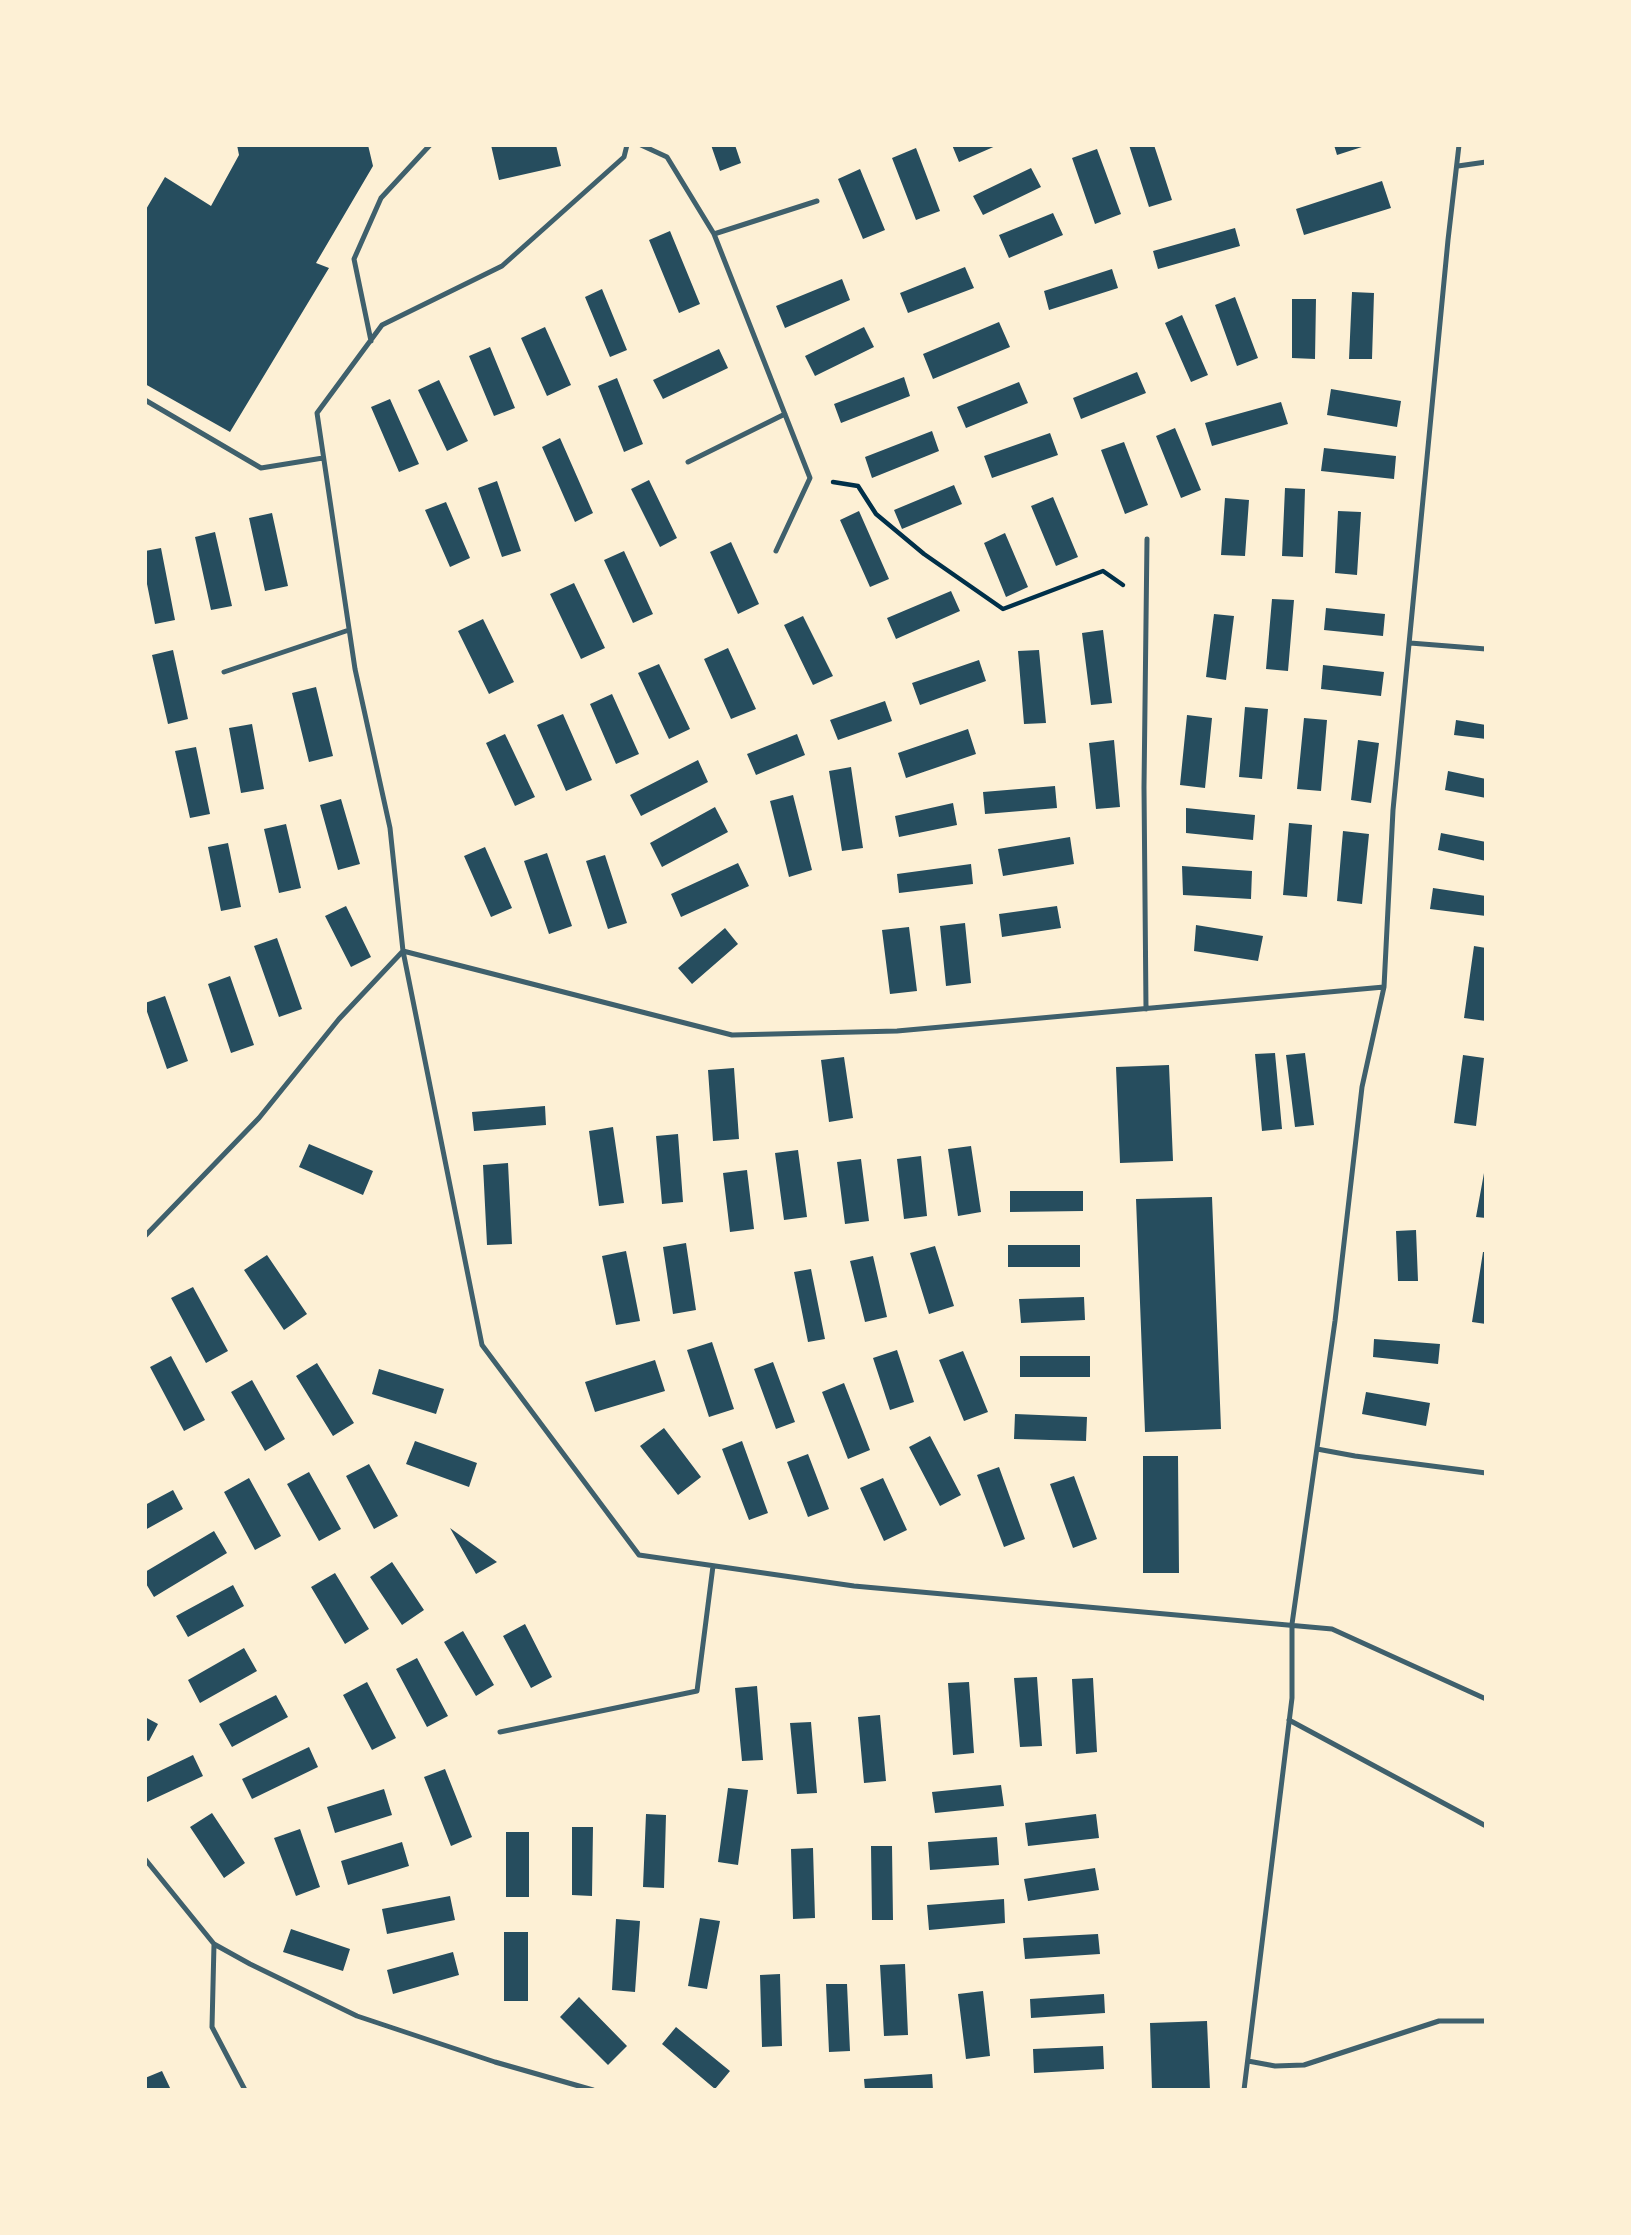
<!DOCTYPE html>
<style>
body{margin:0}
#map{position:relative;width:1631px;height:2235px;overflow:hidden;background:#fdf0d5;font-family:"Libre Baskerville",serif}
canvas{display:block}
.frame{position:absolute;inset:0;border:147px solid #fdf0d5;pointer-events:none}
</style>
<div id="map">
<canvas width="1631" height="2235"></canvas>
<div class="frame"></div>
</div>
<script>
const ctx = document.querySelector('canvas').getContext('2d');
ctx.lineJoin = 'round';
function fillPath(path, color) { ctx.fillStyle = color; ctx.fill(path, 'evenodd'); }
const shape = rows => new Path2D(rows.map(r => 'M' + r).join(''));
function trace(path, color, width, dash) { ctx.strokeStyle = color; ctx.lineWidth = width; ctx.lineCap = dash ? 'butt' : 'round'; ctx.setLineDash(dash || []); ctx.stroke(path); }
const building = shape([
 [237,145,368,145,373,166,316,263,329,268,230,432,145,384,145,211,165,177,211,206,239,155],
 [491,145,556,145,561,166,499,180],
 [711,145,735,145,741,163,720,171],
 [952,145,998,145,959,162],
 [1129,145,1154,145,1172,200,1149,207],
 [1334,145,1365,145,1365,146,1337,155],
 [916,148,940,211,916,220,892,158],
 [1097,149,1121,214,1095,224,1072,158],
 [1031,168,1041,187,983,215,973,196],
 [860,169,885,230,863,239,838,179],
 [1382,181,1391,208,1304,235,1296,209],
 [1053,213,1063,235,1009,258,999,235],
 [1235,228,1240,246,1158,269,1153,251],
 [670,231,700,304,679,313,649,240],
 [965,267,974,288,908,313,900,293],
 [1112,269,1118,288,1049,310,1044,291],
 [842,279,850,300,785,328,776,306],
 [602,289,627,350,610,357,585,297],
 [1352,292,1374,293,1372,359,1349,359],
 [1235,297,1258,358,1237,366,1215,305],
 [1292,299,1316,299,1315,359,1292,358],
 [1182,315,1208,375,1191,382,1165,323],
 [999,322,1010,347,933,379,923,354],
 [545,327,571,385,547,396,521,338],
 [864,327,874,347,815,376,805,356],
 [490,347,515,408,494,416,469,356],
 [719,349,728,368,663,399,653,380],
 [1137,372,1146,393,1081,419,1073,398],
 [904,377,910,396,841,423,834,404],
 [617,378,643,444,624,452,598,386],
 [439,380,468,441,447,451,418,390],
 [1019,382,1028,403,966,428,957,407],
 [1331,389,1401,401,1397,427,1327,415],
 [390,399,419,464,399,472,371,407],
 [1281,402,1288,424,1212,446,1205,423],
 [1175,428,1201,490,1181,498,1156,436],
 [932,431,939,451,872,478,865,457],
 [1050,433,1058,455,992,478,984,456],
 [560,438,593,513,575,522,542,447],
 [1124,442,1148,505,1125,514,1101,450],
 [1324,448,1396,456,1394,479,1321,471],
 [649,480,677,538,660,547,631,489],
 [497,481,521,551,502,557,478,488],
 [954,485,962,504,902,529,894,510],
 [1285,488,1305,489,1303,557,1282,556],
 [1053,497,1078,557,1056,566,1031,506],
 [1225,498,1249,500,1245,556,1221,555],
 [446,502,470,558,450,567,425,510],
 [859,511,889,579,870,587,840,520],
 [1338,511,1361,512,1357,575,1335,573],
 [272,513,288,586,265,591,249,518],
 [215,532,232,606,211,610,195,537],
 [1005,533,1028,587,1006,597,984,543],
 [731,542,759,604,738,614,710,552],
 [161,548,175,620,155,624,145,574,145,551],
 [624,551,653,614,633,623,604,560],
 [574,583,605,648,581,659,550,594],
 [951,591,960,611,896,639,887,618],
 [1272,599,1294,600,1288,671,1266,669],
 [1326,608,1385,614,1383,636,1324,630],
 [1214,614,1234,616,1226,680,1206,677],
 [803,616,833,676,813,685,784,625],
 [483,619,514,682,489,694,458,631],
 [1103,630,1112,703,1091,705,1082,633],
 [728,648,756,709,731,719,704,659],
 [173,650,188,719,168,724,152,655],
 [1039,650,1046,723,1024,724,1018,651],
 [979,660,986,681,920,705,912,683],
 [659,664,690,729,669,739,638,673],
 [1323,665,1384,672,1381,696,1321,689],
 [316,687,333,756,309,762,292,693],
 [612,694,639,754,616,764,590,704],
 [885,701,892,721,838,740,830,720],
 [1245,707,1268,709,1262,779,1239,777],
 [563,714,592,780,566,791,537,725],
 [1187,715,1212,718,1205,788,1180,785],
 [1304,718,1327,720,1321,791,1297,789],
 [1456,720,1486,725,1486,739,1454,735],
 [252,724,264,789,241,793,229,728],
 [968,729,976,754,906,778,898,753],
 [505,734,535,797,515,806,486,743],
 [797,734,805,755,756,775,747,754],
 [1114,740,1120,807,1096,809,1089,743],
 [1358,740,1379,743,1371,803,1351,800],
 [196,747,210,814,190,818,175,751],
 [698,760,708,782,641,816,630,795],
 [851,767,863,848,842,851,829,771],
 [1448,771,1486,779,1486,798,1445,790],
 [1055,786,1057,808,985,814,983,792],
 [793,795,812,870,789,877,770,801],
 [341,799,360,864,338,870,320,805],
 [953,803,957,825,899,837,895,816],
 [715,807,728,832,662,867,650,843],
 [1186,808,1255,815,1253,840,1186,833],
 [1289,823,1312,825,1307,897,1283,895],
 [286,824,301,888,279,893,264,829],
 [1343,831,1369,834,1362,904,1337,901],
 [1441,833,1486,842,1486,861,1438,850],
 [1070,837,1074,864,1003,876,998,849],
 [228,843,241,907,221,911,208,847],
 [485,847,512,908,491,917,464,856],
 [547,853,572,926,549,934,524,861],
 [605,855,627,923,608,929,586,861],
 [738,863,749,886,681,917,671,894],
 [971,864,973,884,899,893,897,874],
 [1182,866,1252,871,1251,899,1183,895],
 [1433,888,1486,896,1486,916,1430,909],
 [346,906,371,957,351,967,325,916],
 [1057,906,1061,928,1002,937,999,914],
 [965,923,971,983,946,986,940,926],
 [1196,925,1263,936,1258,961,1194,951],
 [909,927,917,991,890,994,882,930],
 [725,928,738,944,692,984,678,968],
 [277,938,302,1009,279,1017,254,946],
 [1474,946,1486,948,1486,1021,1464,1018],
 [230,976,254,1045,231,1053,208,984],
 [165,996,188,1061,167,1069,145,1006,145,1003],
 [1275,1053,1282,1129,1262,1131,1255,1054],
 [1305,1053,1314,1125,1295,1127,1286,1055],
 [1463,1055,1484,1058,1476,1126,1454,1123],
 [844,1057,853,1118,829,1122,821,1060],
 [1169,1065,1173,1161,1120,1163,1116,1067],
 [734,1068,739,1139,713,1141,708,1070],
 [545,1106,546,1125,474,1131,472,1112],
 [613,1127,624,1203,599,1206,589,1131],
 [678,1134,683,1202,662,1204,656,1136],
 [309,1144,373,1171,363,1195,299,1167],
 [971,1146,981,1212,958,1216,948,1149],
 [798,1150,807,1217,784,1220,775,1153],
 [921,1156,927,1216,904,1219,897,1159],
 [861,1159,869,1221,845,1224,837,1162],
 [508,1163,512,1244,487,1245,483,1165],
 [747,1170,754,1229,730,1232,723,1173],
 [1484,1173,1486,1173,1486,1218,1476,1217],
 [1010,1191,1083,1191,1083,1211,1010,1212],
 [1212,1197,1221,1429,1145,1432,1136,1199],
 [1416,1230,1418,1281,1398,1281,1396,1231],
 [686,1243,696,1310,673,1314,663,1247],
 [1008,1245,1080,1245,1080,1267,1008,1267],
 [935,1246,954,1306,929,1314,910,1253],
 [626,1251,640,1321,616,1325,602,1256],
 [1483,1252,1486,1252,1486,1324,1472,1322],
 [267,1255,307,1314,284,1330,244,1270],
 [873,1256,887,1317,865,1322,850,1261],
 [811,1269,825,1339,808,1342,794,1272],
 [193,1287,228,1351,206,1363,171,1298],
 [1084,1297,1085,1320,1021,1323,1019,1299],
 [1374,1339,1440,1344,1438,1364,1373,1357],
 [712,1342,734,1409,709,1417,687,1350],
 [897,1350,914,1402,890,1410,873,1358],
 [963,1351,988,1412,964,1421,939,1360],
 [171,1356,205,1420,184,1431,150,1367],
 [1020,1356,1090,1356,1090,1377,1020,1377],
 [655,1360,665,1391,595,1412,585,1382],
 [773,1362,795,1422,776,1429,754,1369],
 [317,1363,354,1423,333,1436,296,1376],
 [379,1369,444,1389,436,1414,372,1394],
 [252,1380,285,1439,265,1451,231,1392],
 [844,1383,870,1450,848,1459,822,1392],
 [1366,1392,1430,1403,1426,1426,1362,1414],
 [1015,1414,1087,1417,1086,1441,1014,1439],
 [664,1428,701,1477,678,1495,640,1446],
 [930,1436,961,1495,940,1506,909,1447],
 [415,1441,477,1463,469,1487,406,1464],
 [742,1441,768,1513,749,1520,722,1449],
 [808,1454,829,1509,808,1517,787,1462],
 [1143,1456,1178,1456,1179,1573,1143,1573],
 [369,1464,398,1516,374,1529,346,1476],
 [999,1467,1025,1539,1004,1547,977,1475],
 [309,1472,341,1529,319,1541,287,1484],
 [1074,1476,1097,1539,1073,1548,1050,1484],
 [249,1478,281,1536,255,1550,224,1492],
 [883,1478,907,1530,884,1541,860,1488],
 [173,1490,183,1509,145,1530,145,1505],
 [450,1528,497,1562,476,1574],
 [214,1531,227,1553,154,1597,145,1582,145,1572],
 [392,1562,424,1610,402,1625,370,1577],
 [335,1573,369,1629,345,1644,311,1587],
 [233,1585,244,1606,188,1637,176,1616],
 [525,1624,552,1677,531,1688,503,1636],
 [463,1631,494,1685,476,1696,444,1642],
 [244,1648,257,1671,200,1703,188,1680],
 [417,1658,448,1716,427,1727,396,1669],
 [1037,1677,1042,1746,1020,1747,1014,1678],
 [1093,1678,1097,1752,1076,1754,1072,1679],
 [367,1682,396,1738,372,1750,343,1695],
 [969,1682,974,1753,953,1755,948,1683],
 [757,1686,763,1760,742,1761,735,1688],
 [276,1695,288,1717,232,1747,219,1724],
 [880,1715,886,1781,864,1783,858,1717],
 [145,1717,158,1724,149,1741,145,1740],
 [811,1722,817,1793,797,1794,790,1723],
 [309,1747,318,1767,252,1799,242,1779],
 [193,1755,203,1776,145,1803,145,1778],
 [445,1769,472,1837,451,1846,424,1777],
 [1001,1785,1004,1806,935,1813,932,1792],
 [728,1788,748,1790,738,1865,718,1862],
 [384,1789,392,1815,335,1833,327,1807],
 [212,1813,245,1863,224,1878,190,1827],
 [646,1814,666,1815,664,1888,643,1887],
 [1096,1814,1099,1838,1028,1846,1025,1823],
 [572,1827,593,1827,592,1896,572,1895],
 [300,1829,320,1887,296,1896,274,1838],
 [506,1832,529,1832,529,1897,506,1897],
 [997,1837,999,1865,930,1870,928,1842],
 [402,1842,409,1866,348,1885,341,1861],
 [871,1846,892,1846,893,1920,872,1920],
 [813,1848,815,1918,793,1919,791,1849],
 [1095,1868,1099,1890,1028,1901,1024,1879],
 [450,1896,455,1920,387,1934,382,1909],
 [1004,1899,1005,1923,929,1930,927,1905],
 [700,1918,720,1921,707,1989,688,1986],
 [616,1919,640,1921,635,1992,612,1990],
 [291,1929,350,1949,343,1971,283,1952],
 [504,1932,528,1932,528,2001,504,2001],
 [1098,1934,1100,1954,1025,1959,1023,1938],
 [453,1952,459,1975,393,1994,387,1970],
 [905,1964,908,2035,884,2036,880,1965],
 [780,1974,782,2046,762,2047,760,1975],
 [826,1984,847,1984,850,2051,829,2052],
 [983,1991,990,2056,966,2059,958,1994],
 [1104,1994,1105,2013,1031,2018,1030,1999],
 [579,1997,627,2046,608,2065,560,2017],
 [1207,2021,1210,2090,1152,2090,1150,2023],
 [676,2027,730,2071,715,2089,662,2044],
 [1103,2046,1104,2069,1034,2073,1033,2049],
 [162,2071,171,2090,145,2090,145,2078],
 [932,2074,933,2090,865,2090,864,2079]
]);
const path = shape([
 [833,482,858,486,876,514,924,554,1003,609,1103,571,1123,585]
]);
const service = shape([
 [627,145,624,157,502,266,382,325,317,413,355,669,390,828,403,951,732,1035,897,1031,1384,987],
 [641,145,667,157,714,234,810,478,776,551],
 [1458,166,1486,162],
 [714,234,817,201],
 [371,341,354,259,381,198,430,145],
 [145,400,261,468,323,458],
 [688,462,785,414],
 [1410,643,1486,649],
 [224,672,349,630],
 [403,951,482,1345,639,1555,854,1586,1332,1629,1486,1699],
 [1146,1009,1144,787,1147,539],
 [145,1236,259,1118,339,1019,403,951],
 [1317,1449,1355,1456,1486,1473],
 [1289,1720,1486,1826],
 [500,1732,697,1691,713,1566],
 [145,1859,214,1944,250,1964,357,2016,495,2062,593,2090],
 [214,1944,212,2027,245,2090],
 [1248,2061,1275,2066,1304,2065,1439,2021,1486,2021],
 [1244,2090,1292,1698,1292,1624,1335,1321,1362,1087,1384,987,1393,810,1448,240,1459,145]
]);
fillPath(building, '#264d5e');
trace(path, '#003049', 4.5);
trace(service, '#3f606c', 5);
</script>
